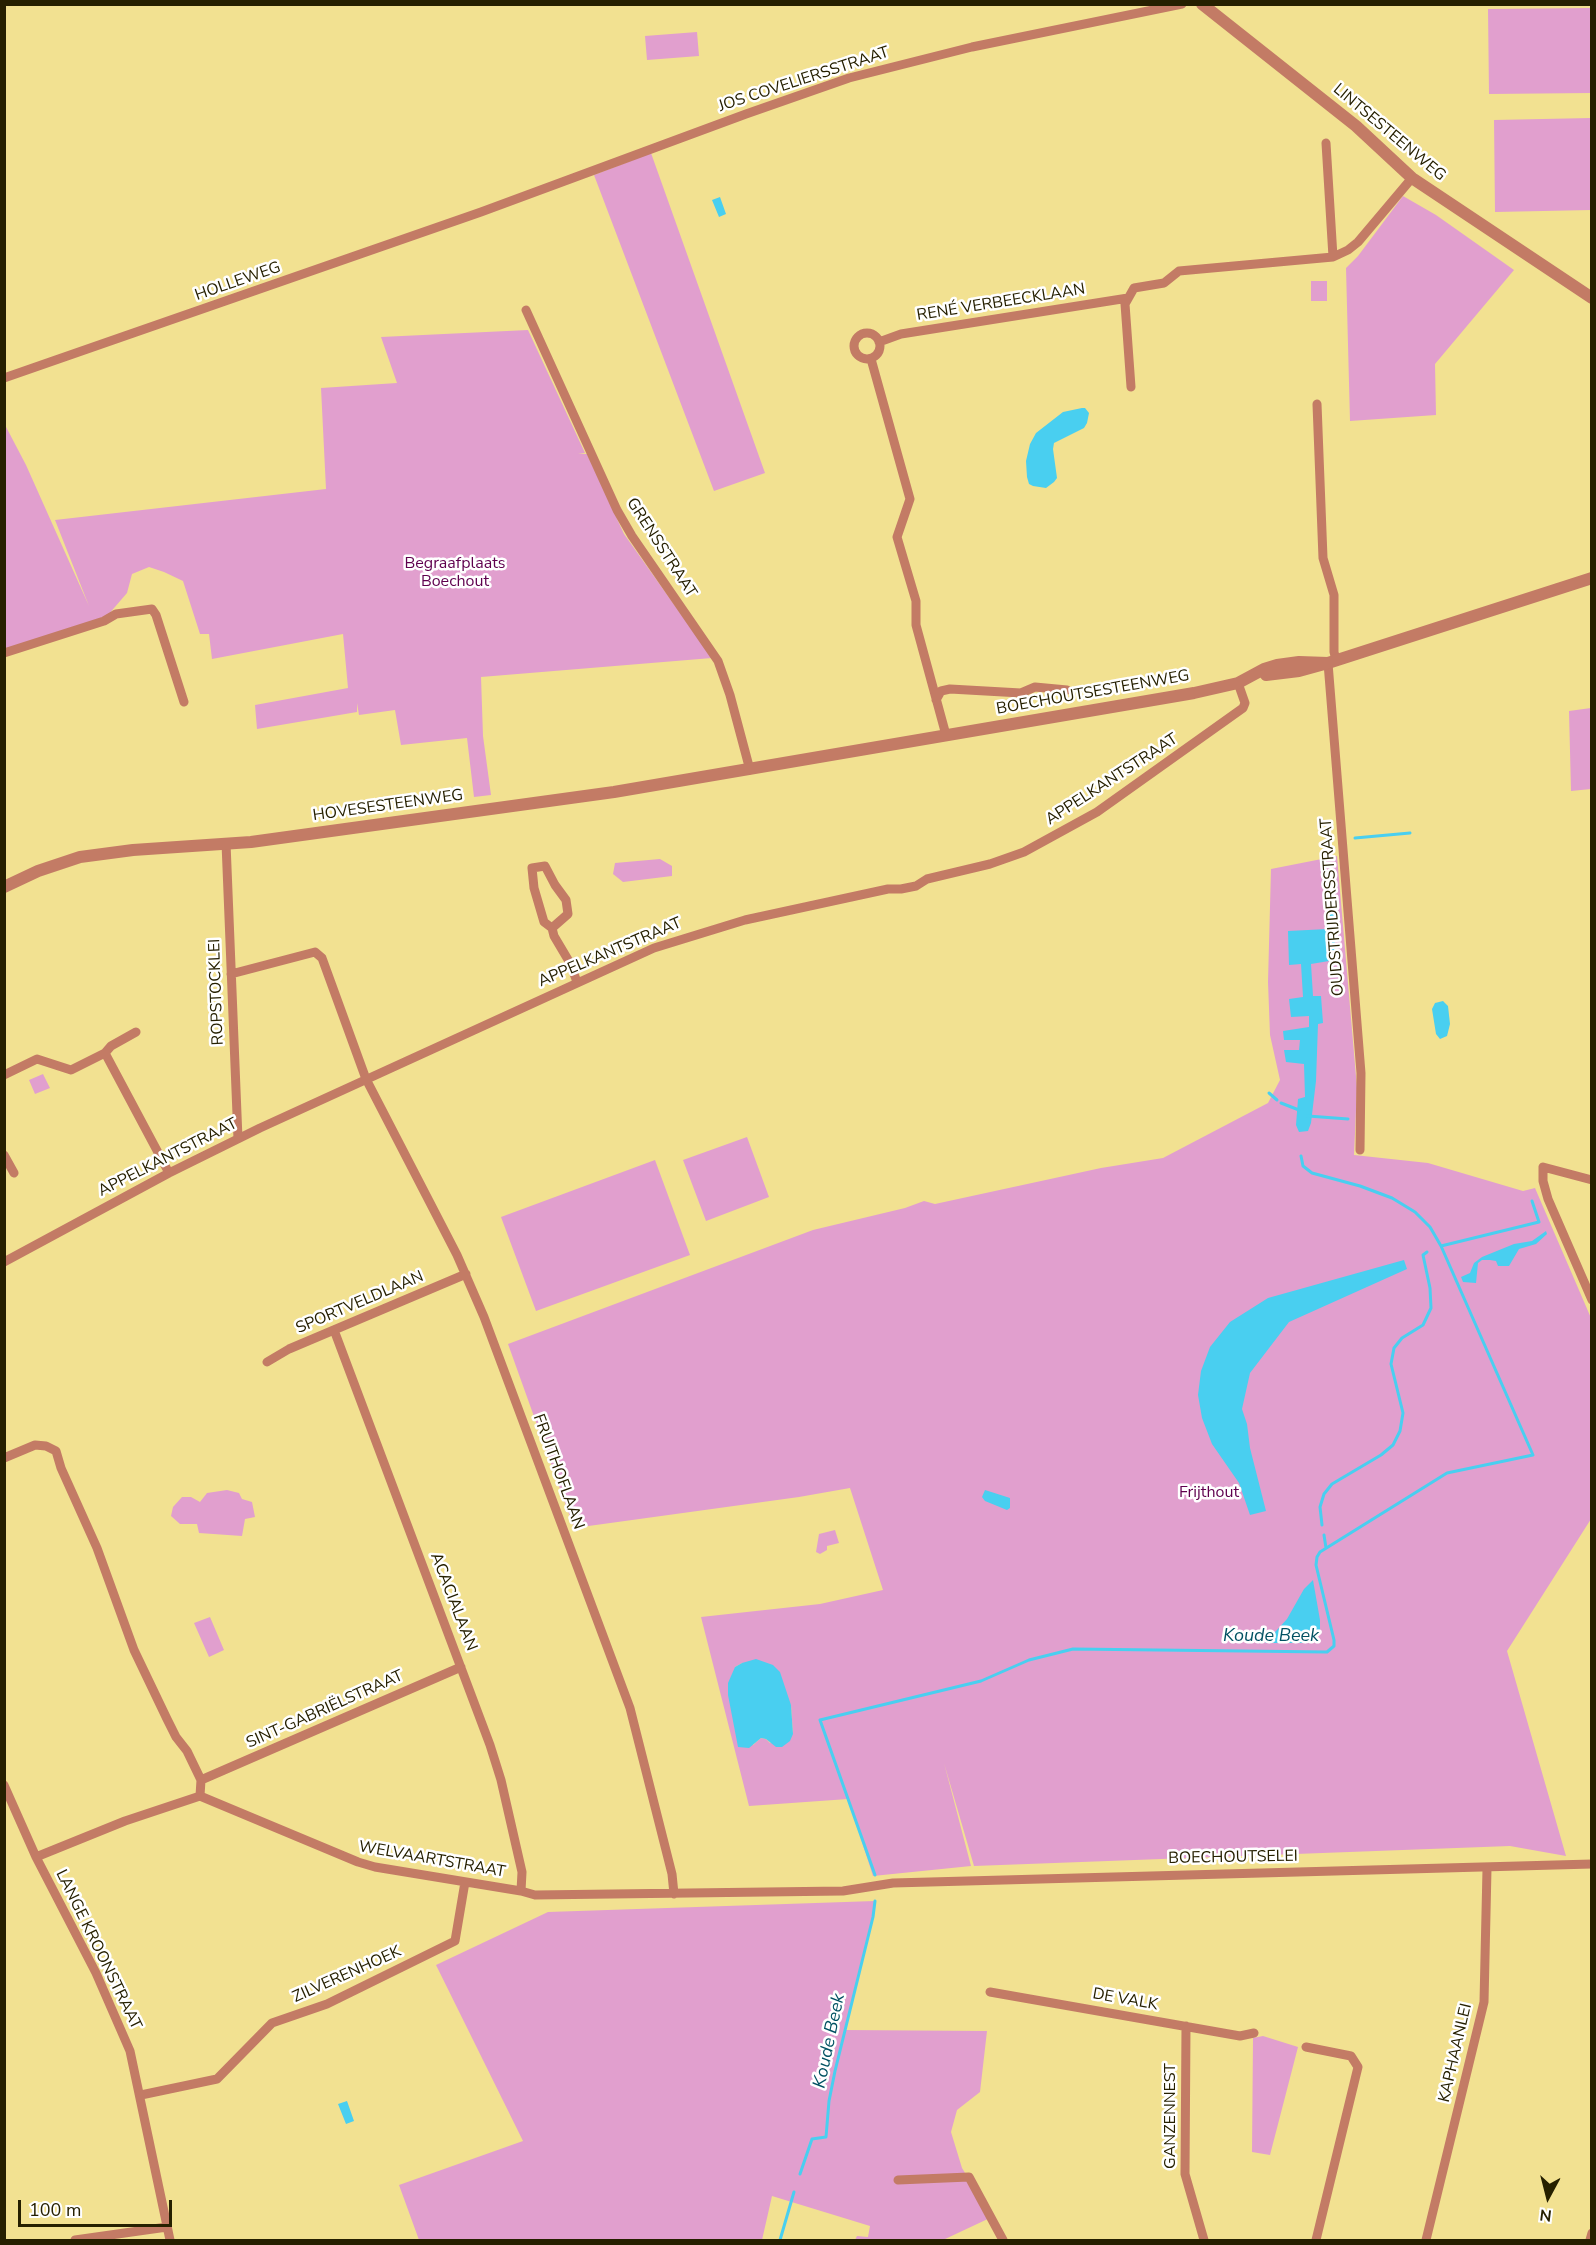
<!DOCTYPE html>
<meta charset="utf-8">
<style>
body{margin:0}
#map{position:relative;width:1596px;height:2245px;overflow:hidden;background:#f2e191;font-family:"Nunito Sans",sans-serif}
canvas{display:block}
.frame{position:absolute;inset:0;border:6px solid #262000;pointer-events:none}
.north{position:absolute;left:1518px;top:2167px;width:60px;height:60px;-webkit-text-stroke:4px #fff;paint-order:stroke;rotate:187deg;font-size:16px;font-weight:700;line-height:24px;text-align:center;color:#262000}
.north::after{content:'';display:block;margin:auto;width:21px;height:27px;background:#262000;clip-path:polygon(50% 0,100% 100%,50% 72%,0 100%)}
.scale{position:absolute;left:18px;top:2200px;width:154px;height:27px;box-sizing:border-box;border:3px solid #262000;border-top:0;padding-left:8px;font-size:18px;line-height:21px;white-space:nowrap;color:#262000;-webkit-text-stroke:4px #fff;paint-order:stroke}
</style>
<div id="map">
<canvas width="1596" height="2245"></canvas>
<div class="frame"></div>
<div class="north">N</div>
<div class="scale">100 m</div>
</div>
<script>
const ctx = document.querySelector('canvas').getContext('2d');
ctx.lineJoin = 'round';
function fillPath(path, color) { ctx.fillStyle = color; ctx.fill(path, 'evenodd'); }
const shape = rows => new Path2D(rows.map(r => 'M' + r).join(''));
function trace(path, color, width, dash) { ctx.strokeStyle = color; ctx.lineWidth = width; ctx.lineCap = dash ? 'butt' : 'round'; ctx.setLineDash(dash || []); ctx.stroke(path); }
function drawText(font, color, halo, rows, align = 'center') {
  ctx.font = font + ' "Nunito Sans",sans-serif'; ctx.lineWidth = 5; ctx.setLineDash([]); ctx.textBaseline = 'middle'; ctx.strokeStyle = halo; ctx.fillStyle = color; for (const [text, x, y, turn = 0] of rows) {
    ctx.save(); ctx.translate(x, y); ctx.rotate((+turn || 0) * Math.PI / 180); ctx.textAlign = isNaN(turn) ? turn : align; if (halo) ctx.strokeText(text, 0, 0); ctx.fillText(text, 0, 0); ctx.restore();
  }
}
const green = shape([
 [1591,8,1591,93,1489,94,1488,9],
 [697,32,699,56,647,60,645,36],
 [1591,118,1591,210,1495,212,1494,120],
 [651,153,765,473,714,491,594,175],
 [1403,196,1436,215,1514,270,1435,364,1436,415,1350,421,1346,268,1358,256],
 [1311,281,1327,281,1327,301,1311,301],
 [528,330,585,453,578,454,587,454,624,534,712,658,481,677,483,736,491,795,474,797,467,738,401,745,395,710,359,715,357,703,357,712,257,729,255,705,348,688,343,634,212,659,209,634,200,634,183,581,164,572,149,567,132,574,127,593,108,615,96,621,5,651,4,423,26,465,89,606,55,520,326,489,321,388,397,383,381,337],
 [1591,708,1591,789,1571,791,1569,711],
 [1337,856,1357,1088,1354,1155,1428,1163,1523,1191,1535,1188,1591,1318,1591,1519,1507,1651,1566,1856,1510,1846,974,1866,944,1763,971,1866,873,1876,848,1799,749,1806,701,1617,820,1604,883,1590,850,1488,799,1497,574,1528,508,1344,813,1230,905,1208,924,1201,935,1204,1101,1168,1163,1158,1268,1103,1280,1080,1270,1035,1268,982,1271,869],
 [742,1663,791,1705,793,1734,770,1743,766,1739,761,1738,753,1745,735,1667],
 [660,859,672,866,672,876,623,882,613,874,615,863],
 [43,1074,50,1088,35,1094,29,1080],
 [747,1137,769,1197,706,1221,683,1160],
 [655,1160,690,1255,536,1311,501,1217],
 [227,1490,239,1493,242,1499,252,1502,255,1517,245,1519,242,1536,199,1533,197,1524,180,1524,171,1516,173,1507,182,1497,191,1497,200,1502,207,1493],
 [835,1530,839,1543,827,1546,827,1550,820,1554,816,1552,819,1534],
 [210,1617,224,1650,209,1657,194,1623],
 [875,1901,873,1917,845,2030,987,2031,980,2092,957,2110,951,2132,962,2168,992,2217,943,2240,855,2240,857,2236,868,2237,870,2226,772,2196,762,2240,419,2240,399,2185,523,2141,436,1965,548,1912],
 [1263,2036,1298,2047,1270,2155,1252,2152,1253,2038]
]);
const water = shape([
 [720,197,726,214,719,217,712,200],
 [1082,408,1085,408,1089,413,1087,423,1084,428,1054,443,1053,449,1057,478,1054,482,1046,488,1033,486,1029,484,1027,477,1026,461,1030,444,1036,433,1063,412],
 [1334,881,1338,885,1334,888,1335,960,1311,964,1313,996,1321,996,1323,1023,1318,1024,1316,1081,1311,1123,1308,1131,1299,1132,1296,1125,1298,1099,1305,1097,1304,1064,1286,1062,1284,1050,1299,1050,1300,1040,1284,1040,1283,1031,1309,1027,1309,1016,1291,1017,1289,999,1303,997,1301,964,1289,965,1288,931,1328,929,1330,884],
 [1443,1001,1448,1006,1450,1024,1447,1036,1440,1039,1436,1034,1432,1009,1435,1003],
 [1546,1231,1547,1234,1536,1244,1519,1249,1509,1266,1498,1266,1496,1261,1490,1260,1482,1260,1478,1263,1476,1283,1463,1282,1461,1277,1470,1273,1474,1263,1482,1257,1514,1244,1532,1241],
 [1404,1260,1407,1269,1289,1322,1250,1373,1242,1409,1247,1424,1250,1448,1266,1511,1250,1515,1239,1483,1212,1444,1202,1418,1198,1395,1201,1371,1210,1347,1230,1322,1268,1298],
 [985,1490,1010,1498,1010,1508,1007,1510,985,1501,982,1497],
 [1313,1580,1320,1620,1320,1631,1316,1637,1305,1643,1265,1643,1287,1619,1304,1589],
 [756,1659,773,1665,780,1672,791,1705,793,1734,790,1741,782,1747,776,1747,766,1739,761,1738,749,1748,738,1747,728,1695,728,1683,735,1667,742,1663],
 [347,2101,354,2121,346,2124,338,2104]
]);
const stream = shape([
 [1355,838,1410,833],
 [1269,1093,1277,1100],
 [1281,1103,1299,1110],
 [1308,1116,1348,1119],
 [1301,1156,1303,1166,1312,1173,1360,1186,1392,1198,1415,1212,1430,1227,1441,1246,1539,1222,1532,1201],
 [1322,1525,1320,1507,1324,1494,1332,1484,1381,1455,1393,1445,1400,1431,1403,1413,1391,1364,1394,1348,1402,1338,1423,1325,1431,1308,1430,1288,1423,1255,1427,1252],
 [1324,1535,1326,1548],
 [875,1875,820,1720,981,1681,1029,1660,1073,1649,1327,1652,1334,1646,1334,1640,1316,1565,1317,1557,1320,1552,1447,1473,1533,1455,1441,1246],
 [800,2174,812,2139,826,2137,829,2101,835,2071,873,1917,875,1901],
 [780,2240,794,2192]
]);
const minor = shape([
 [1326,143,1333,257],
 [526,310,617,510,632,536,718,661,730,695,750,770],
 '854 346a13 13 0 1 1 26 0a13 13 0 1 1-26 0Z',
 [879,342,901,334,1128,298],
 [871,359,910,499,897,537,916,601,916,625,946,735],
 [4,378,481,212,746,114,849,78,972,47,1182,4],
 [1131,387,1125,304,1134,288,1164,283,1179,271,1333,257,1348,250,1358,242,1412,178],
 [1317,404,1323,558,1334,595,1334,652,1336,660],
 [4,653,104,621,116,614,152,609,156,615,184,702],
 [1328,663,1361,1073,1360,1150],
 [936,700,941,691,950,689,1021,693,1035,687,1067,690],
 [226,843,238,1139],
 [552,928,568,914,566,900,555,885,545,866,532,868,534,888,544,922,552,928,554,936,570,963,577,982],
 [231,974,315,952,322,958,366,1079,457,1255,484,1317,630,1708,672,1874,674,1894],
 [105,1053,111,1046,136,1032],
 [4,1075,37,1059,71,1070,105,1053,169,1173],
 [4,1155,14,1173],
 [1592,1180,1543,1167,1543,1181,1548,1199,1592,1300],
 [4,1262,169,1173,260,1128,654,948,745,920,888,889,901,889,916,886,927,879,990,864,1024,852,1097,812,1243,708,1245,703,1238,683],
 [334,1330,490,1745,501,1780,522,1872,521,1891],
 [267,1362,289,1349,466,1274],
 [4,1458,35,1445,46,1446,56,1451,61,1468,97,1548,134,1650,167,1719,176,1737,187,1751,201,1780,200,1796],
 [201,1780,461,1667],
 [4,1785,36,1857,96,1973,130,2051,170,2240],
 [200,1796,358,1862,375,1867,521,1891,535,1895,843,1891,893,1883,1592,1864],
 [36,1857,125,1821,200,1796],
 [990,1992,1240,2036,1254,2033],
 [1186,2026,1185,2174,1204,2240],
 [1306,2047,1351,2056,1358,2067,1316,2240],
 [141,2095,217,2079,272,2023,327,2004,455,1941,465,1882],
 [898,2180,969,2177,1003,2240],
 [75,2240,167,2227],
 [1426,2240,1484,2002,1487,1869],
 [1590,2240,1592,2233]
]);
const tertiary = shape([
 [1202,4,1356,126,1412,178,1592,298],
 [1266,675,1299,671,1328,663,1592,578],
 [4,887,38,871,80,857,133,850,251,842,614,792,1194,693,1238,683,1264,669,1277,665,1299,662,1328,663]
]);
const streetNames = [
 ["JOS COVELIERSSTRAAT",804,80,-18],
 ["LINTSESTEENWEG",1389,133,40],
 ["HOLLEWEG",238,282,-19],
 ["RENÉ VERBEECKLAAN",1001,303,-9],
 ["GRENSSTRAAT",661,548,57],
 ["BOECHOUTSESTEENWEG",1093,693,-10],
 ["APPELKANTSTRAAT",1112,780,-33],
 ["HOVESESTEENWEG",388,806,-8],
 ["OUDSTRIJDERSSTRAAT",1333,907,-94],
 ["APPELKANTSTRAAT",610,953,-23],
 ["ROPSTOCKLEI",217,992,-92],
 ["APPELKANTSTRAAT",168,1158,-27],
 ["SPORTVELDLAAN",360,1303,-23],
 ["FRUITHOFLAAN",558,1472,70],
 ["ACACIALAAN",453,1602,69],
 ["SINT-GABRIËLSTRAAT",325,1710,-24],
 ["BOECHOUTSELEI",1233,1858,-1],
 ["WELVAARTSTRAAT",432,1860,10],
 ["LANGE KROONSTRAAT",98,1950,64],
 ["ZILVERENHOEK",347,1975,-24],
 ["DE VALK",1125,2000,10],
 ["KAPHAANLEI",1456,2053,-77],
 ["GANZENNEST",1171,2116,-90]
];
const parkNames = [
 ["Begraafplaats",455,564],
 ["Boechout",455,582],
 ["Frijthout",1209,1493]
];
const waterNames = [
 ["Koude Beek",1271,1637],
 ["Koude Beek",830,2041,-78]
];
fillPath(green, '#e19fce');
fillPath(water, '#49cff0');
trace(stream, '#49cff0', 3);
trace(minor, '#c37b65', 9);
trace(tertiary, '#c37b65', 12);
drawText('16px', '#262000', '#fff', streetNames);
drawText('16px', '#5f004e', '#fff', parkNames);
drawText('italic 18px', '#005162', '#fff', waterNames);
</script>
